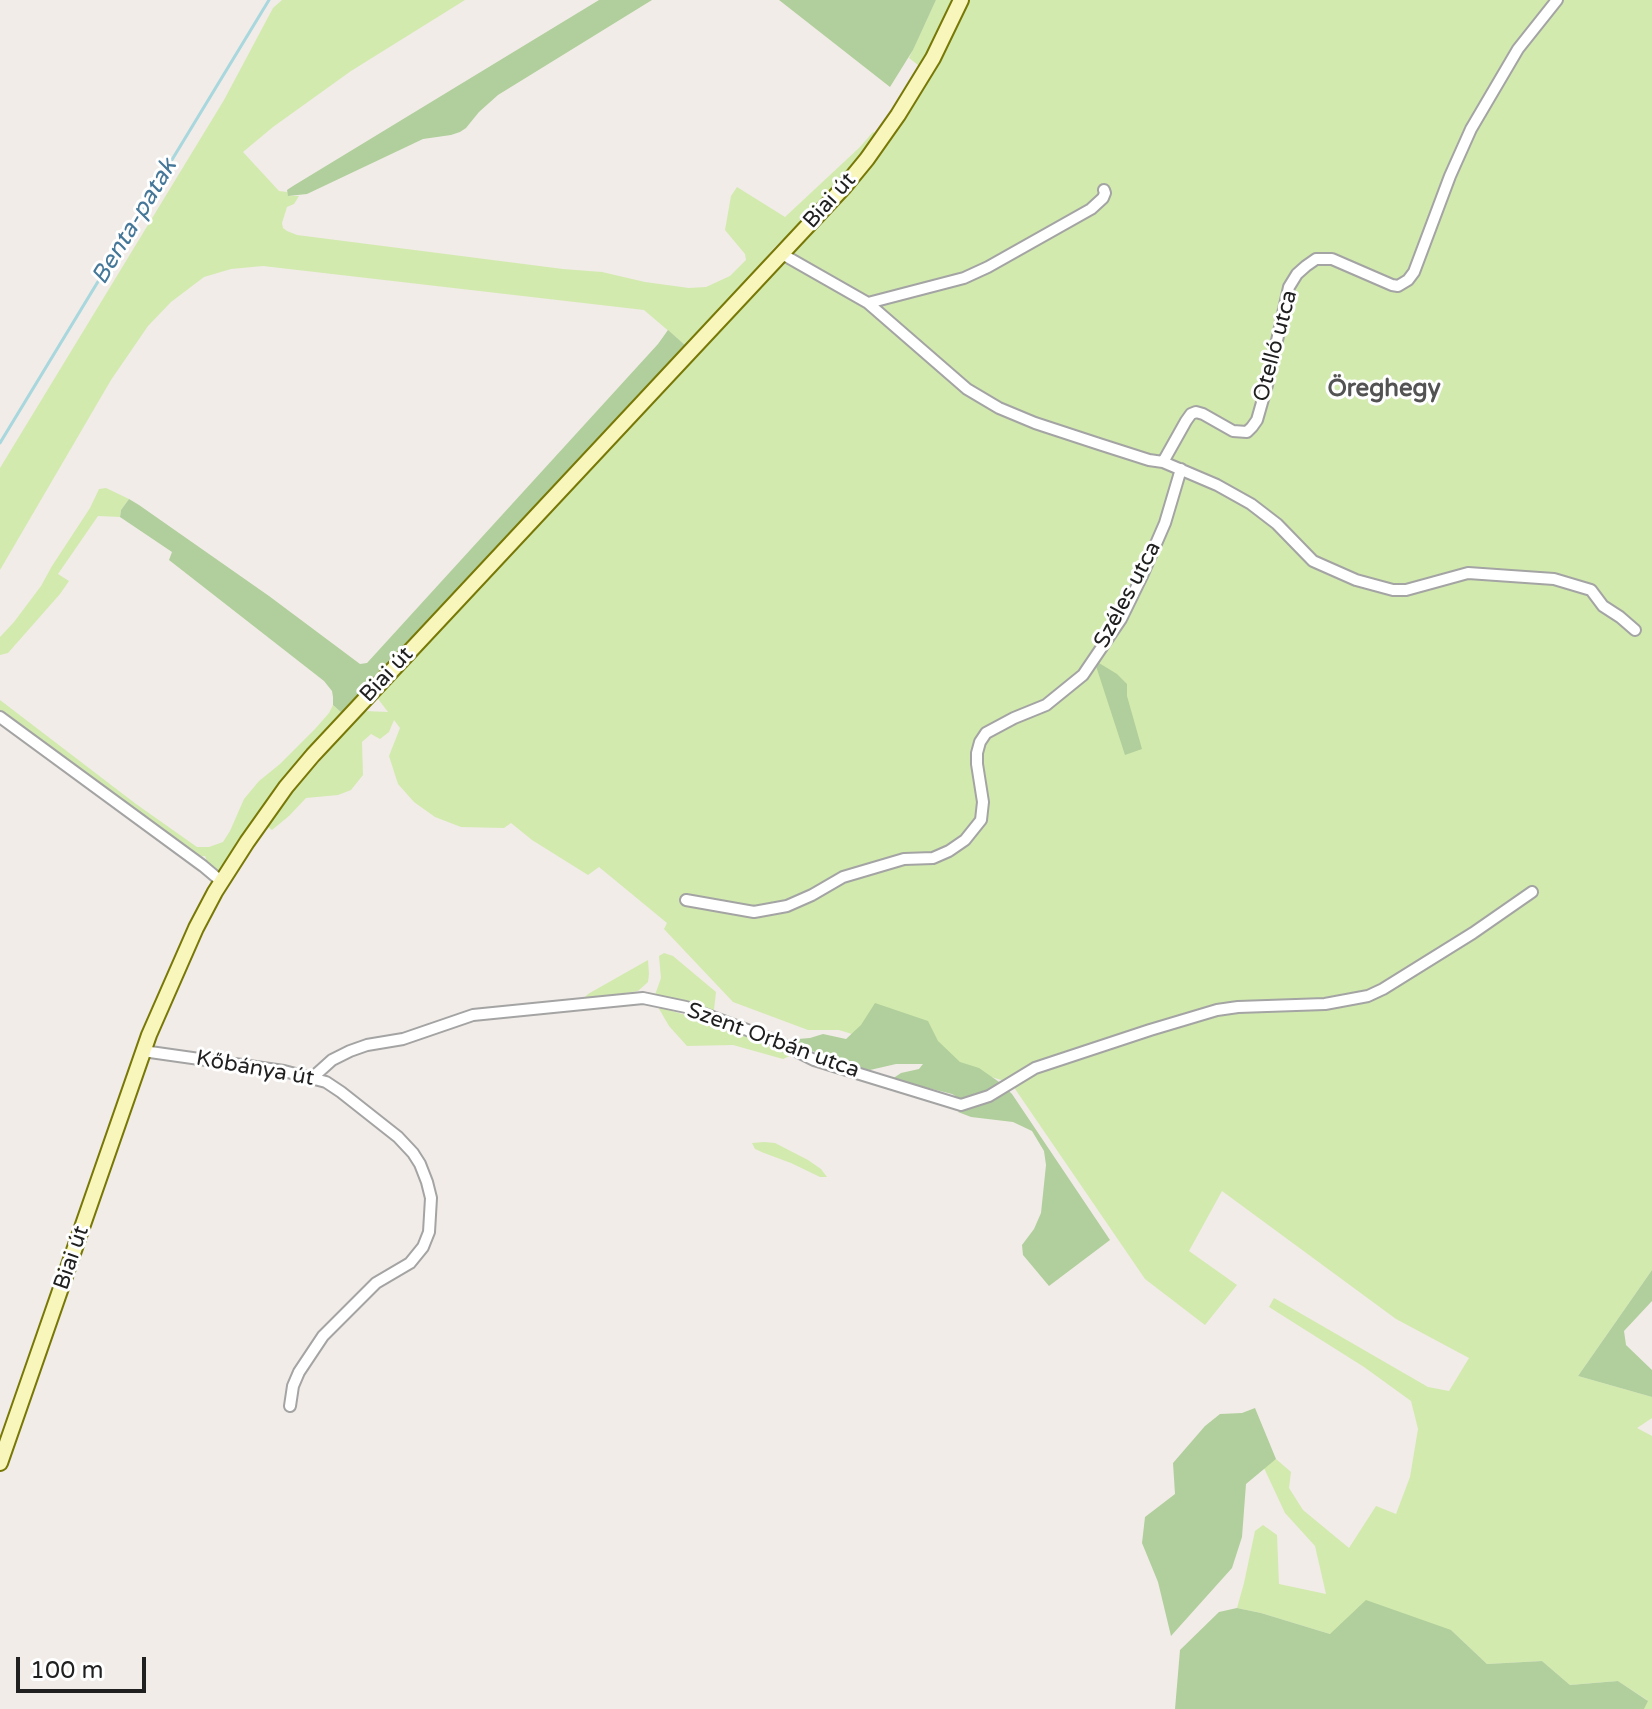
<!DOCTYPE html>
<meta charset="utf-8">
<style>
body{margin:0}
#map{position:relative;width:1652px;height:1709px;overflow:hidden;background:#f1ece7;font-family:"Varela Round",sans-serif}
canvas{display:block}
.scale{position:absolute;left:16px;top:1657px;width:130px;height:36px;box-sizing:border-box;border:4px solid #202020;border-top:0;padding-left:10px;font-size:24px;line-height:28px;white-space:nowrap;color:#202020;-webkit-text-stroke:6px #fff;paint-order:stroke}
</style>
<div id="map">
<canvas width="1652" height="1709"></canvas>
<div class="scale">100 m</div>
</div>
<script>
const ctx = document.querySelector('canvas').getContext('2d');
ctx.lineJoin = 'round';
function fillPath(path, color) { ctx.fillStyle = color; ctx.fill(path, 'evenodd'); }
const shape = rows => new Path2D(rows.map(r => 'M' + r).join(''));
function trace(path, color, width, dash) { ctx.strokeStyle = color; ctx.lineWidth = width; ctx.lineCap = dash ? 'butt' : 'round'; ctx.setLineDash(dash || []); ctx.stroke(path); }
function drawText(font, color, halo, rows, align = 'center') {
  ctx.font = font + ' "Varela Round",sans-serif'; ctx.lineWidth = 6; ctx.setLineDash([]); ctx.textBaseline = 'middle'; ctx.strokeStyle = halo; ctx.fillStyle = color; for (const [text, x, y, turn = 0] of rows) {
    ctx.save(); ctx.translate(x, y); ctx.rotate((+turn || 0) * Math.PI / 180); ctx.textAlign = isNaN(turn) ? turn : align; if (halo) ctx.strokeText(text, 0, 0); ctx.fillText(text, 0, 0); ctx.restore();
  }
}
const grass = shape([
 [282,0,465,0,351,71,273,127,243,152,279,191,287,192,289,196,299,196,294,204,287,207,282,223,283,228,287,231,297,235,563,269,602,272,645,282,689,288,706,287,730,276,746,260,745,254,725,230,731,196,737,187,785,217,860,147,873,132,876,134,841,181,789,238,780,242,773,249,742,287,685,345,644,310,263,266,231,269,204,277,171,302,148,326,111,380,0,570,0,468,224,100,273,8],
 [936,0,955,0,924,62,918,65,909,58],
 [961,0,1652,0,1652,1270,1578,1376,1652,1397,1652,1418,1637,1428,1652,1436,1652,1709,1644,1709,1647,1700,1618,1681,1570,1685,1542,1661,1487,1664,1451,1630,1330,1634,1261,1613,1237,1608,1244,1583,1255,1531,1263,1525,1277,1535,1279,1584,1326,1594,1315,1546,1285,1513,1264,1468,1276,1459,1291,1472,1289,1488,1303,1510,1349,1548,1376,1506,1396,1514,1410,1477,1418,1429,1411,1401,1364,1367,1269,1307,1274,1298,1428,1387,1449,1391,1469,1358,1396,1319,1222,1191,1189,1251,1237,1285,1205,1325,1145,1279,1011,1083,839,1030,808,1030,733,1002,664,929,667,923,599,867,588,875,532,840,511,823,504,828,461,827,435,817,414,802,398,784,389,756,400,728,394,720,389,732,380,739,371,734,362,742,363,775,351,790,338,795,306,798,289,816,272,830,268,827,291,794,364,711,388,712,372,691,867,159],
 [106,488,129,499,121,510,120,517,98,516,58,574,69,581,60,594,8,653,0,655,0,637,14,622,41,586,52,566,90,508,99,489],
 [0,700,136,804,197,847,209,847,223,842,230,831,244,799,259,781,280,764,315,729,329,713,333,705,343,714,298,762,270,796,220,873,208,864,205,856,196,857,0,712],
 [664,953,673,956,716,992,714,1010,711,1013,690,1001,655,995,661,978,659,956],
 [648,960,649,974,648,982,638,991,601,997,585,997,588,994],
 [658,1007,689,1016,735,1033,756,1038,792,1055,783,1059,733,1045,687,1046,669,1026],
 [764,1142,775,1143,808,1160,821,1169,827,1177,820,1177,791,1163,764,1153,755,1149,752,1143]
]);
const forest = shape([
 [599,0,652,0,498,95,479,112,466,128,460,132,451,135,423,139,307,194,288,196,287,190,293,186],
 [779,0,936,0,913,50,890,87],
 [668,330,685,345,669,366,343,714,333,705,333,697,332,691,324,681,169,560,172,552,120,517,121,510,129,499,139,505,269,596,360,664,367,663,658,344],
 [1099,663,1117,674,1127,684,1127,696,1142,749,1125,755,1096,666],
 [875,1003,928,1021,938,1041,960,1062,979,1068,1002,1084,1012,1094,1110,1240,1049,1286,1023,1255,1022,1245,1034,1229,1041,1213,1046,1165,1044,1151,1032,1131,1013,1122,971,1117,958,1112,964,1108,962,1100,952,1094,892,1079,901,1073,919,1069,923,1064,896,1064,870,1070,857,1069,834,1062,797,1043,798,1039,810,1038,823,1034,846,1039,861,1025],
 [1652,1270,1652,1301,1624,1331,1626,1345,1652,1370,1652,1397,1578,1376],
 [1255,1408,1276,1459,1246,1484,1242,1537,1232,1568,1171,1636,1158,1582,1142,1543,1145,1517,1175,1494,1173,1463,1205,1426,1220,1414,1242,1413],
 [1366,1600,1451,1630,1487,1664,1542,1661,1570,1685,1618,1681,1648,1701,1644,1709,1175,1709,1180,1650,1219,1612,1237,1608,1261,1613,1330,1634]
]);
const stream = shape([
 [0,443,269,0]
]);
const street = shape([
 [782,254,868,303,967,389,999,408,1035,423,1099,444,1149,460,1163,462,1217,485,1251,504,1277,524,1313,561,1356,580,1393,590,1406,590,1468,573,1554,579,1591,590,1603,606,1620,617,1635,630],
 [868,303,964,278,988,267,1091,209,1103,198,1105,193,1104,190],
 [1163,462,1186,421,1191,414,1196,412,1203,414,1233,431,1247,432,1252,427,1257,420,1267,385,1289,287,1297,274,1306,266,1316,259,1332,259,1392,285,1398,286,1408,280,1414,272,1450,176,1471,129,1518,49,1557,0],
 [0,717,203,866,222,882],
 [686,900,754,912,787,906,812,895,843,877,904,859,933,858,949,851,965,840,981,820,983,802,977,764,977,753,980,742,986,733,1014,718,1046,705,1083,675,1121,619,1142,576,1165,523,1181,469],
 [143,1051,284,1071,326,1082,341,1092,398,1137,413,1153,420,1164,427,1182,431,1198,429,1232,423,1247,410,1263,376,1283,323,1336,299,1372,293,1386,290,1406],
 [312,1078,332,1060,350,1051,367,1045,403,1039,473,1015,643,998,686,1007,774,1040,814,1060,961,1105,989,1096,1035,1068,1150,1030,1217,1010,1238,1007,1325,1004,1368,996,1383,989,1473,933,1532,892]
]);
const secondary = shape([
 [0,1463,149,1035,196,928,215,892,247,842,286,787,313,755,844,187,867,159,898,115,933,58,961,0]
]);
const streetNames = [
 ["Biai út",830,201,-48],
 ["Otelló utca",1276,346,-75],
 ["Széles utca",1128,595,-62],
 ["Biai út",387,675,-47],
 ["Szent Orbán utca",773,1041,20],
 ["Kőbánya út",255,1069,10],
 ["Biai út",72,1258,-71]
];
const waterNames = [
 ["Benta-patak",135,222,-59]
];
const neighbourhoodNames = [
 ["Öreghegy",1384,390]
];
fillPath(grass, '#d2eaae');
fillPath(forest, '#b1cf9c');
trace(stream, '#a8d7de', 3);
trace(street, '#a4a4a4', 14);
trace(secondary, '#787806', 18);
trace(street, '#fff', 10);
trace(secondary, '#f9f6bc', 14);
drawText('22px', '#202020', '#fff', streetNames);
drawText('italic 24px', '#447798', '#fff', waterNames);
drawText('bold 24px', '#535353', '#fff', neighbourhoodNames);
</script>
